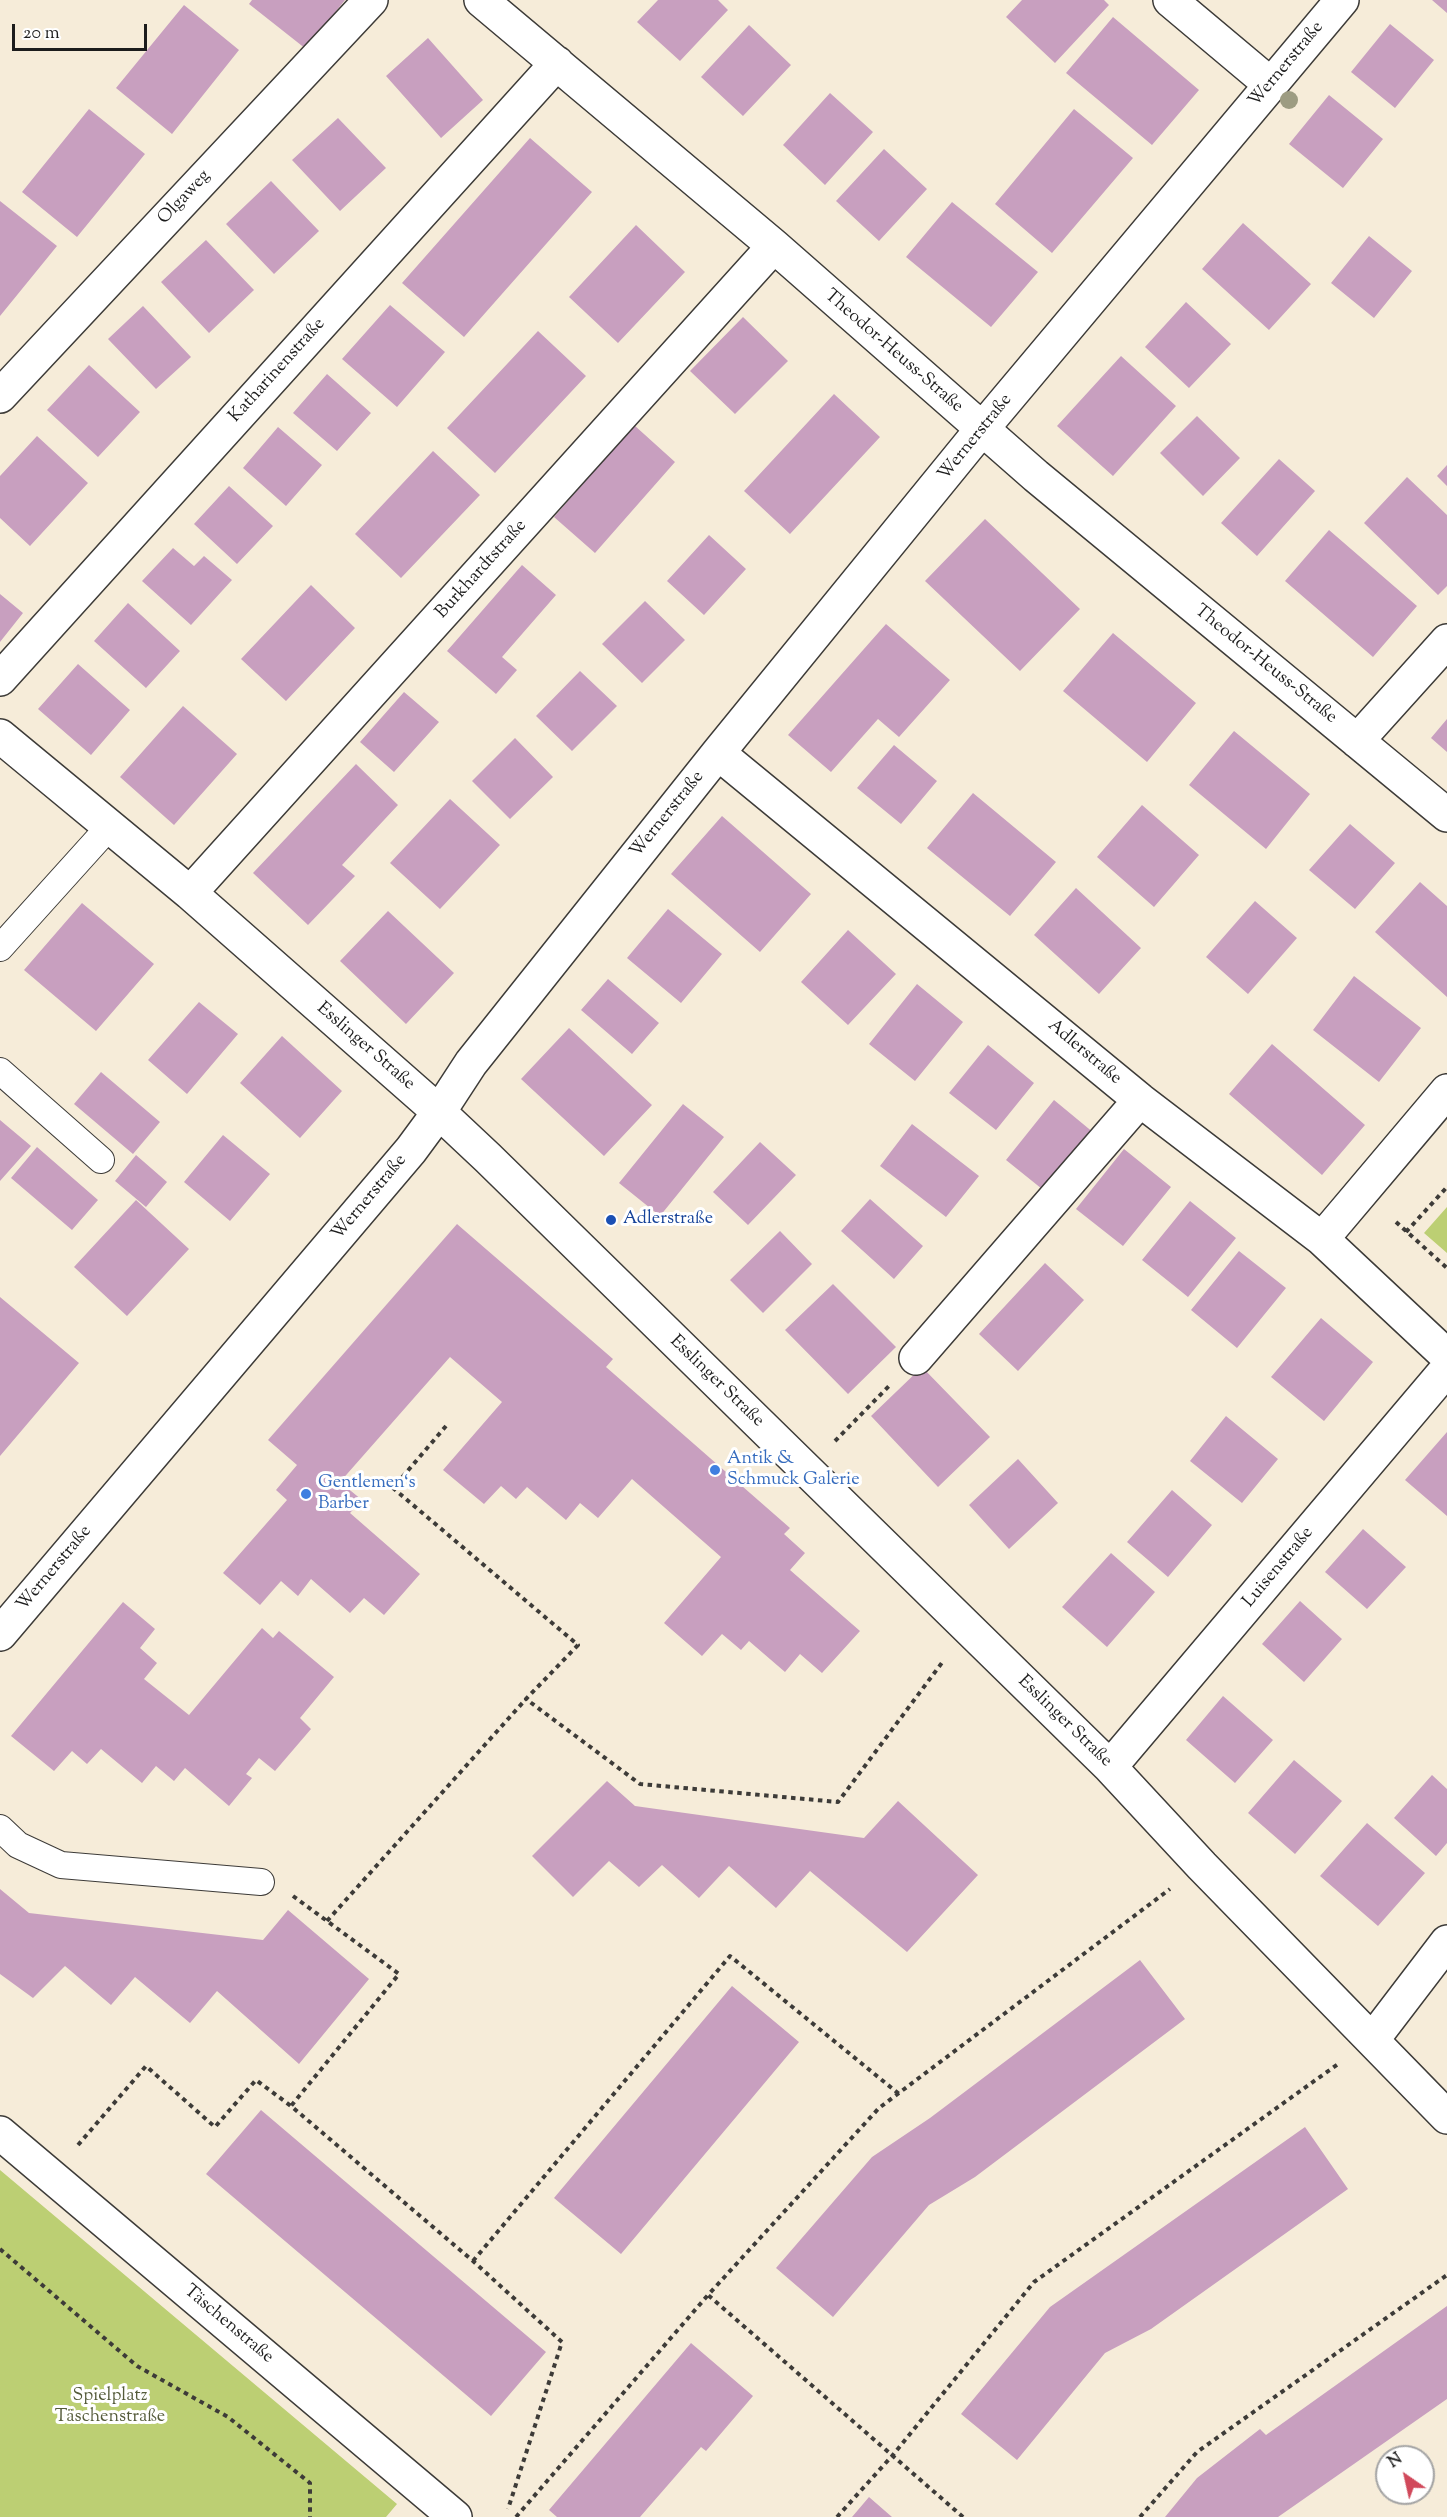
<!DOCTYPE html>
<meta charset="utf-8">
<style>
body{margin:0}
#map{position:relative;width:1447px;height:2517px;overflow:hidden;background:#f6ecd9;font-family:"Sorts Mill Goudy",serif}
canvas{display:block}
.north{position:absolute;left:1375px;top:2445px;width:60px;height:60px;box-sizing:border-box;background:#fff;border:2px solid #a4a4a4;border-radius:50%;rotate:326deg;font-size:16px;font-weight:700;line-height:24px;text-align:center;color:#1c1c1c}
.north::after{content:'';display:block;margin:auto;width:21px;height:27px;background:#d1495b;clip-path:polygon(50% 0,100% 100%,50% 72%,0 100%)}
.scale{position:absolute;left:12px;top:24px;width:135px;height:27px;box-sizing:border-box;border:3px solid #1c1c1c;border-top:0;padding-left:8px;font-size:18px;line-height:21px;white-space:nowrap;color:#1c1c1c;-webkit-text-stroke:4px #fff;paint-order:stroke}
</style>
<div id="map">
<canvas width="1447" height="2517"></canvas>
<div class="north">N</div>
<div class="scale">20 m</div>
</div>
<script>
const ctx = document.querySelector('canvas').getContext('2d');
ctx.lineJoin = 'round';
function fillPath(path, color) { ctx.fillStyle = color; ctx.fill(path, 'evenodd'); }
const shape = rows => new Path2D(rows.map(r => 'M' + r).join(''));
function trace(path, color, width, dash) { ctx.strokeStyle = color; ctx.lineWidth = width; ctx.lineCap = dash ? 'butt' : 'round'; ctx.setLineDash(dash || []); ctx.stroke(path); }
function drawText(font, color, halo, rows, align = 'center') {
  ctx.font = font + ' "Sorts Mill Goudy",serif'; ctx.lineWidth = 6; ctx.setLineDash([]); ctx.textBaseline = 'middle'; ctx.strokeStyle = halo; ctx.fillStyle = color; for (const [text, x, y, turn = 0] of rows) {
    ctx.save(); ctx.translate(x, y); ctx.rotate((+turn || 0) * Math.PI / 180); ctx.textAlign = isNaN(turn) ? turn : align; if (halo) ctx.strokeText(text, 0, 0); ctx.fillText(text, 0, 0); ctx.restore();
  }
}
const green = shape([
 [1447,1207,1447,1253,1424,1233],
 [0,2170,397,2504,386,2517,0,2517]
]);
const building = shape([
 [252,0,345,0,306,49,249,4],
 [658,0,718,0,728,10,680,61,637,22],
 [1022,0,1104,0,1109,5,1055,63,1006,17],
 [1432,0,1447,0,1447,13],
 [184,5,239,50,172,134,116,88],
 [1113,17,1199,90,1152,145,1066,73],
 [1390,24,1434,60,1395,108,1351,72],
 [749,25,791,65,743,116,701,77],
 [428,38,483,100,441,138,386,76],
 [830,93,873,132,825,185,783,145],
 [1329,95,1383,139,1343,188,1289,144],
 [89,109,145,154,77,237,22,192],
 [1074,109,1133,158,1052,253,995,204],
 [338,118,386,168,340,211,292,160],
 [530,138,592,192,464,337,402,283],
 [884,149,927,189,879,241,836,201],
 [271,181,319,231,274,274,226,224],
 [0,201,57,246,0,316],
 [952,202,1038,272,991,327,906,257],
 [1243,223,1311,284,1269,330,1202,269],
 [636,225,685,272,618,343,569,297],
 [1369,236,1412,271,1374,318,1331,283],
 [206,240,254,290,209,333,161,282],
 [1186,302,1231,344,1189,388,1145,347],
 [390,305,445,352,397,407,342,359],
 [143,306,191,357,156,389,108,339],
 [743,317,788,361,735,414,690,371],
 [538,331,586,376,495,473,447,428],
 [1121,356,1176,406,1113,476,1057,426],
 [89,365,140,412,98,457,47,410],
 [327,374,371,413,337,451,293,413],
 [834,394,880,437,790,534,744,491],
 [1197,416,1240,458,1203,496,1160,453],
 [634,425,675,462,595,553,554,517],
 [278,427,322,465,286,506,243,468],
 [37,436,88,483,30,546,0,518,0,476],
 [433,451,480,495,401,578,355,534],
 [1279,459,1315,491,1257,556,1221,523],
 [1447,465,1447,486,1437,476],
 [1407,477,1447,515,1447,586,1438,595,1364,523],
 [229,486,273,526,237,564,194,524],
 [985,519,1080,609,1020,671,925,581],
 [1329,530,1417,606,1373,657,1285,581],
 [709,535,746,569,704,615,667,581],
 [173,548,194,566,204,556,232,580,191,625,142,581],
 [522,565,556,595,502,657,517,670,496,694,447,651],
 [311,585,355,628,286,701,241,659],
 [0,594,23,613,0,642],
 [645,601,685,640,642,683,602,644],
 [128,603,180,651,146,688,94,641],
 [886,624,950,680,899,737,878,719,831,772,788,735],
 [1113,633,1196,703,1147,762,1063,691],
 [78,664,130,710,91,755,38,709],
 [580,671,617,706,572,751,536,716],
 [404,692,439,722,394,772,360,742],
 [183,706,237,754,174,825,120,777],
 [1447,719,1447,752,1431,738],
 [1234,731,1310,794,1266,849,1189,785],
 [515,738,553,777,510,819,472,781],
 [894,745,937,781,901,824,857,788],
 [356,764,398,805,342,865,355,876,308,925,253,873],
 [973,793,1056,862,1010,916,927,848],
 [450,799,500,845,440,909,390,863],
 [1142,805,1199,855,1154,907,1097,857],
 [722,816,811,894,760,952,671,874],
 [1350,824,1395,863,1355,909,1309,870],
 [1420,882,1447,906,1447,997,1375,932],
 [1076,888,1141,948,1099,994,1034,935],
 [1255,901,1297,938,1248,994,1206,957],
 [82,903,154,964,96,1031,24,970],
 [668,909,722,954,681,1003,627,958],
 [388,911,454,973,406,1024,340,961],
 [848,930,896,974,848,1025,801,982],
 [1354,976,1421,1028,1379,1082,1313,1030],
 [608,979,659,1023,632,1054,581,1010],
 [917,984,963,1022,915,1081,869,1044],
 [199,1002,238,1034,187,1094,148,1060],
 [569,1028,652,1105,604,1156,521,1079],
 [282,1036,342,1091,300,1138,240,1083],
 [1272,1044,1365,1125,1322,1175,1229,1094],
 [988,1045,1034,1083,996,1130,949,1093],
 [101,1072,160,1122,133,1154,74,1104],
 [1054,1100,1100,1138,1052,1197,1006,1160],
 [683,1104,724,1137,660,1216,619,1183],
 [0,1120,31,1146,0,1181],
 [912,1124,979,1176,946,1217,880,1166],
 [223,1135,270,1174,230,1221,184,1182],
 [760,1142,796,1175,748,1225,713,1192],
 [37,1147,98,1200,72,1230,11,1178],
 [1124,1149,1171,1187,1123,1246,1076,1209],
 [136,1155,167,1182,146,1207,115,1181],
 [870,1199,923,1246,894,1279,841,1231],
 [136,1200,189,1249,127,1316,74,1267],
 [1190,1201,1236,1238,1188,1297,1142,1260],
 [457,1224,613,1359,606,1367,790,1528,784,1534,805,1553,790,1570,860,1631,822,1673,800,1654,785,1672,749,1641,741,1650,722,1634,702,1656,664,1623,721,1557,632,1479,598,1518,580,1503,566,1520,527,1487,516,1499,501,1486,484,1504,443,1470,502,1402,450,1357,340,1482,362,1500,350,1513,420,1574,384,1615,364,1598,350,1613,311,1579,298,1596,281,1581,260,1605,223,1573,287,1500,276,1490,297,1465,268,1440],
 [780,1231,812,1264,763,1313,730,1280],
 [1239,1251,1286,1288,1237,1348,1191,1310],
 [1045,1263,1084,1300,1018,1371,979,1334],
 [833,1284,896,1347,848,1394,785,1330],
 [0,1297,79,1363,0,1456],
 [1321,1318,1373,1362,1324,1421,1271,1377],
 [922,1367,990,1437,938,1487,871,1416],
 [1226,1416,1278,1459,1242,1503,1190,1461],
 [1447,1432,1447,1516,1405,1480],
 [1018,1459,1058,1503,1009,1549,969,1505],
 [1172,1490,1212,1525,1168,1577,1127,1542],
 [1363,1529,1406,1567,1367,1609,1325,1572],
 [1111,1553,1155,1592,1107,1647,1062,1607],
 [1300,1601,1342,1639,1304,1682,1262,1644],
 [123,1602,155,1629,140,1648,157,1663,144,1679,189,1715,262,1628,273,1638,279,1631,334,1677,300,1718,311,1729,275,1771,259,1758,246,1774,252,1778,229,1806,185,1768,174,1781,156,1766,142,1783,101,1749,87,1764,72,1751,54,1771,11,1736],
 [1223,1696,1273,1740,1235,1783,1186,1740],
 [1294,1760,1342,1801,1295,1854,1248,1813],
 [1432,1775,1447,1789,1447,1843,1436,1856,1394,1818],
 [607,1781,635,1806,864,1838,898,1801,978,1875,907,1952,810,1871,776,1908,729,1866,699,1898,662,1865,639,1887,609,1861,573,1897,532,1856],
 [1367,1823,1425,1873,1378,1926,1320,1876],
 [0,1889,29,1913,263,1940,288,1910,369,1979,299,2064,217,1991,190,2023,135,1977,111,2005,65,1966,33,1998,0,1974],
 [1140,1960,1185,2019,975,2177,929,2205,833,2317,776,2268,872,2157,930,2118],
 [732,1986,799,2042,621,2254,554,2198],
 [261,2110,546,2352,491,2416,206,2174],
 [1305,2127,1348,2189,1151,2329,1105,2353,1017,2460,961,2414,1050,2307],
 [1447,2306,1447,2399,1278,2517,1165,2517,1197,2478,1260,2429,1266,2435],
 [691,2343,753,2396,706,2451,701,2447,640,2517,557,2517,549,2510],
 [869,2497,892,2517,852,2517]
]);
const path = shape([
 [1396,1222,1447,1268],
 [1406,1232,1447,1187],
 [446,1426,393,1488,578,1645,526,1699,640,1784,838,1802,944,1660],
 [835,1441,889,1386],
 [293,1896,399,1974,291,2106,473,2261,562,2342,508,2509],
 [327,1921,526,1699],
 [78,2145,146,2066,215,2127,256,2080,291,2106],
 [0,2249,137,2366,228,2417,310,2483,310,2517],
 [473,2261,730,1956,899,2094],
 [516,2517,708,2295],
 [837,2517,892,2456,1034,2282,1338,2064],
 [963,2517,708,2295,879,2108,1170,1889],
 [1140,2517,1197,2452,1447,2275]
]);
const service = shape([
 [0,948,109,827],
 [0,1071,101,1160],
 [0,1828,18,1845,61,1865,261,1882]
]);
const minor = shape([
 [481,0,774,246,1036,476,1447,815],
 [1170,0,1270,84],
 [0,396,371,0],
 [0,679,557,63],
 [0,736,190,893,439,1112,488,1158,1110,1767,1202,1866,1447,2117],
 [1357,741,1447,641],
 [718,753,1140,1100,1322,1239,1447,1356],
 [190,893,774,246],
 [1322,1239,1447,1091],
 [916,1358,1140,1100],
 [0,1634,411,1150,439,1112,471,1063,718,753,982,429,1342,0],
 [1110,1767,1447,1369],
 [1373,2039,1447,1942],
 [0,2133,455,2517]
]);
const trees = [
 [1289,100]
];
const markers = [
 [611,1220,6,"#1a4fb4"],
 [715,1470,6,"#3f7fe0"],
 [306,1494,6,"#3f7fe0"]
];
const streetNames = [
 ["Wernerstraße",1287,65,-50],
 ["Olgaweg",185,198,-47],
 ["Theodor-Heuss-Straße",893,352,41],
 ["Katharinenstraße",278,371,-48],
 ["Wernerstraße",976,438,-51],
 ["Burkhardtstraße",482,570,-48],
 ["Theodor-Heuss-Straße",1265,665,39],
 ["Wernerstraße",668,815,-51],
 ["Esslinger Straße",365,1047,41],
 ["Adlerstraße",1084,1053,40],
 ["Wernerstraße",370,1198,-50],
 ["Esslinger Straße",716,1382,44],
 ["Luisenstraße",1279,1568,-50],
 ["Wernerstraße",55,1569,-50],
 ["Esslinger Straße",1064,1722,44],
 ["Täschenstraße",228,2325,40]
];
const transitNames = [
 ["Adlerstraße",623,1220]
];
const shopNames = [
 ["Antik &",727,1460],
 ["Schmuck Galerie",727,1481],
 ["Gentlemen‘s",318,1484],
 ["Barber",318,1505]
];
const parkNames = [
 ["Spielplatz",110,2397],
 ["Täschenstraße",110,2418]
];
fillPath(green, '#bccf73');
fillPath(building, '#c89fbf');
trace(service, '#3d3b38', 28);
trace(minor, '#3d3b38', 36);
trace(path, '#3d3b38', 4, [4.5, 4.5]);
trace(service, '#fff', 26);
trace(minor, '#fff', 33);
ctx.fillStyle = '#9d9c82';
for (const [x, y] of trees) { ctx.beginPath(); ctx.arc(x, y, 9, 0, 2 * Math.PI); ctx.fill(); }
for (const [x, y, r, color] of markers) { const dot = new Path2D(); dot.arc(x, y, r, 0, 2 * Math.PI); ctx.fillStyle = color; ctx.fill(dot); trace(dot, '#fff', 2); }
drawText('18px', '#1c1c1c', '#fff', streetNames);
drawText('18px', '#164399', '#fff', transitNames, 'left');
drawText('18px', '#366cbe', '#fff', shopNames, 'left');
drawText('18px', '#545b3a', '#fff', parkNames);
</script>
